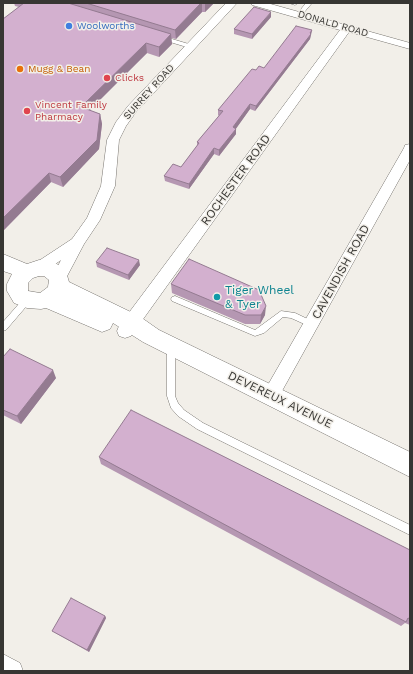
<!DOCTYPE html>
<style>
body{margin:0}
#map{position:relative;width:413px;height:674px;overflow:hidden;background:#f2efe9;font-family:"Work Sans",sans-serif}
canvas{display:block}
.frame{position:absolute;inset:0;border:4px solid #373633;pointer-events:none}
</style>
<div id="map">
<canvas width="413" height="674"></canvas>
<div class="frame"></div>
</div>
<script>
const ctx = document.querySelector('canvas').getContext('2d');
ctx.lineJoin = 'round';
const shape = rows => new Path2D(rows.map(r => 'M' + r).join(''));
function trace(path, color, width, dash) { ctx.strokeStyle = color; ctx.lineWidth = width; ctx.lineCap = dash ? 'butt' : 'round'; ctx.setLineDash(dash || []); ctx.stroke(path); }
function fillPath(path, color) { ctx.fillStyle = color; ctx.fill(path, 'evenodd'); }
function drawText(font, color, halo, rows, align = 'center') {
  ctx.font = font + ' "Work Sans",sans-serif'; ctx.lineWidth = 3; ctx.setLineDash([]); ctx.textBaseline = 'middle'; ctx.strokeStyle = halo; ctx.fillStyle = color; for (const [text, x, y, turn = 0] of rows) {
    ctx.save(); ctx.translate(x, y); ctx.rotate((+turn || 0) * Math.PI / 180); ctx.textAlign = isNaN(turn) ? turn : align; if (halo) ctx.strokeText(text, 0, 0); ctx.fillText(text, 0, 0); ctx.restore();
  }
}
const service = shape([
 [289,3,298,3,295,5,289,3],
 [306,3,312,3,301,16,297,16,297,14,306,3],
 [162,36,192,45,193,46,190,48,160,39,159,38,162,36],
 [175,296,255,330,281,311,295,313,314,322,315,324,314,326,311,327,291,318,283,317,264,333,255,336,172,301,171,299,172,297,175,296],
 [27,297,30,298,31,300,30,302,6,330,3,331,3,322,24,298,27,297],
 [171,344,174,345,175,347,175,396,178,403,184,410,203,423,410,525,410,535,197,429,178,416,171,408,167,396,167,347,168,345,171,344]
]);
const minor = shape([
 [226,3,237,3,136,112,126,126,119,140,115,186,100,220,84,244,64,282,59,284,54,282,52,278,61,260,44,272,39,274,34,272,32,268,34,264,72,239,87,218,101,186,107,140,116,122,128,106,226,3],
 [251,3,267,3,410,43,410,49,349,32,131,336,125,338,119,336,117,331,119,326,340,30,252,5,251,3],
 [410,144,410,160,277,400,271,402,265,400,262,395,265,390,404,148,405,145,410,144],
 [3,654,20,663,23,671,3,671,3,654]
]);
const secondary = shape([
 [3,254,27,264,39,260,55,263,62,267,66,272,69,282,139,316,159,330,410,452,410,477,143,342,113,323,110,329,102,332,46,308,41,309,27,308,14,303,7,291,7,284,12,274,3,271,3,254],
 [39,276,44,276,49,280,48,287,40,293,28,291,28,283,33,278,39,276]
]);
const wall = shape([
 [14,3,214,3,205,12,202,12,176,39,171,38,172,44,159,57,147,53,89,110,100,114,102,124,99,149,63,187,51,182,3,231,3,19,19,7,15,6],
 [271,17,252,39,234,34,234,29],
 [312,30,310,39,255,111,250,109,236,128,236,134,219,156,214,154,189,189,165,181,164,176,181,167,197,146,197,142,219,116,218,115,218,110,256,70,264,68],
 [96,262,140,265,129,280,97,267],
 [171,284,265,315,260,324,245,324,172,293],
 [3,357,56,378,21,424,3,415],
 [99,457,410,550,410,625,405,623,401,626,101,464],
 [105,616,106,618,89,652,52,631]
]);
const shadedWall = shape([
 [201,3,202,3,202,12,176,39,175,30],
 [205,3,214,3,205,12],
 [271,12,271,17,252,39,252,34],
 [312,30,310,39,255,111,256,106],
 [171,34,172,44,159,57,159,47],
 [146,43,147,53,83,117,81,107],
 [250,104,250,109,233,133,233,127],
 [100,114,102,124,99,149,63,187,60,177],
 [236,129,236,134,219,156,219,150],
 [214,148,214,154,189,189,189,184],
 [49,173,51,182,3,231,3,218],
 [139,260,140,265,129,280,128,275],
 [266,306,265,315,260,324,261,315],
 [53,370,56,378,21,424,17,416],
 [105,616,106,618,89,652,87,650]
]);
const building = shape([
 [24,3,68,3,171,34,159,47,146,43,81,107,100,114,97,140,60,177,49,173,3,218,3,19,24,3],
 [86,3,201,3,175,30,86,3],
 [254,7,271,12,252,34,234,29,254,7],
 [296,26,312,30,310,33,311,34,256,106,250,104,233,127,236,129,219,150,214,148,189,184,164,176,173,164,181,167,199,143,197,142,223,111,218,110,252,69,256,70,259,66,264,68,296,26],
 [107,248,139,260,128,275,96,262,107,248],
 [189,259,259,290,266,306,261,315,245,315,171,284,189,259],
 [10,349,53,370,17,416,3,410,3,357,10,349],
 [131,410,410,550,410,619,408,618,406,622,99,457,131,410],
 [71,598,105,616,87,650,52,631,71,598]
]);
const markers = [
 [69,26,4,"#3f7fe0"],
 [20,69,4,"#e8710a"],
 [107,78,4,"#e0444e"],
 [27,111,4,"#e0444e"],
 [217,297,4,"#0f9aa8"]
];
const farStreetnames = [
 ["DONALD ROAD",333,24,16],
 ["SURREY ROAD",149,92,-48]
];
const farShopnames = [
 ["Woolworths",77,26]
];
const farFoodnames = [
 ["Mugg & Bean",28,69]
];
const farHealthnames = [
 ["Clicks",115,78],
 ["Vincent Family",35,105],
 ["Pharmacy",35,117]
];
const streetNames = [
 ["ROCHESTER ROAD",236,180,-54],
 ["CAVENDISH ROAD",341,272,-61],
 ["DEVEREUX AVENUE",280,400,26]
];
const cultureNames = [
 ["Tiger Wheel",225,290],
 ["& Tyer",225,304]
];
trace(service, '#787570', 1);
trace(minor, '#787570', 1);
trace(secondary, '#787570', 1);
fillPath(service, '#fff');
fillPath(minor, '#fff');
fillPath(secondary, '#fff');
fillPath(wall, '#b597b2');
fillPath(shadedWall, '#947b91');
fillPath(building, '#d3b0cf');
trace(building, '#947b91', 1);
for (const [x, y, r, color] of markers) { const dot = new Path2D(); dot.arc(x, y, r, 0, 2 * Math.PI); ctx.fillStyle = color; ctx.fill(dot); trace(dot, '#f2efe9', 1.5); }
drawText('10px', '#373633', '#f2efe9', farStreetnames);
drawText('10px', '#366cbe', '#f2efe9', farShopnames, 'left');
drawText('10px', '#c56008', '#f2efe9', farFoodnames, 'left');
drawText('10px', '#be3a42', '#f2efe9', farHealthnames, 'left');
drawText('12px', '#373633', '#f2efe9', streetNames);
drawText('12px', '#0d838f', '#f2efe9', cultureNames, 'left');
</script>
